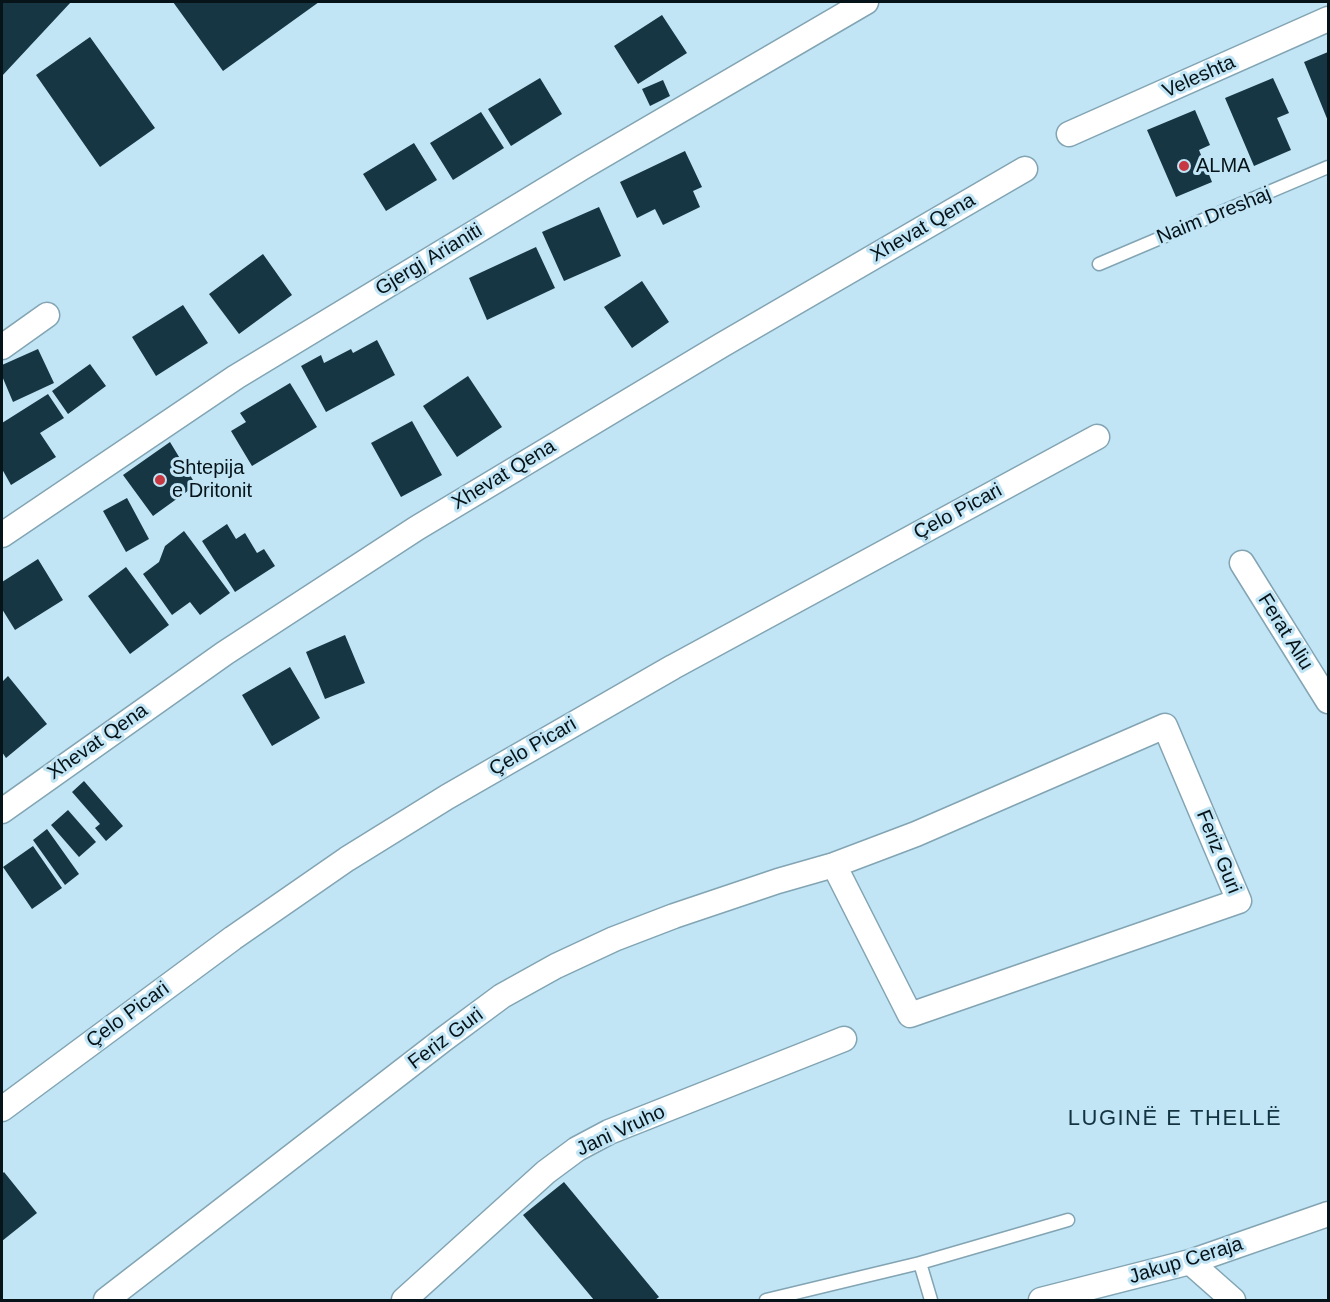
<!DOCTYPE html>
<meta charset="utf-8">
<style>
body{margin:0}
#map{position:relative;width:1330px;height:1302px;overflow:hidden;background:#c1e5f5;font-family:Arial,sans-serif}
canvas{display:block}
.frame{position:absolute;inset:0;border:3px solid #061319;pointer-events:none}
</style>
<div id="map">
<canvas width="1330" height="1302"></canvas>
<div class="frame"></div>
</div>
<script>
const ctx = document.querySelector('canvas').getContext('2d');
ctx.lineJoin = 'round';
function fillPath(path, color) { ctx.fillStyle = color; ctx.fill(path, 'evenodd'); }
const shape = rows => new Path2D(rows.map(r => 'M' + r).join(''));
function trace(path, color, width, dash) { ctx.strokeStyle = color; ctx.lineWidth = width; ctx.lineCap = dash ? 'butt' : 'round'; ctx.setLineDash(dash || []); ctx.stroke(path); }
function drawText(font, color, halo, rows, align = 'center') {
  ctx.font = font + ' Arial,sans-serif'; ctx.lineWidth = 6; ctx.setLineDash([]); ctx.textBaseline = 'middle'; ctx.strokeStyle = halo; ctx.fillStyle = color; for (const [text, x, y, turn = 0] of rows) {
    ctx.save(); ctx.translate(x, y); ctx.rotate((+turn || 0) * Math.PI / 180); ctx.textAlign = isNaN(turn) ? turn : align; if (halo) ctx.strokeText(text, 0, 0); ctx.fillText(text, 0, 0); ctx.restore();
  }
}
const building = shape([
 [2,2,71,2,2,76],
 [173,2,319,2,223,71],
 [662,15,687,53,638,84,614,46],
 [90,37,155,128,100,167,36,75],
 [1328,52,1328,121,1304,62],
 [540,78,562,114,511,146,488,109],
 [1273,78,1289,113,1277,118,1291,150,1254,166,1225,98],
 [663,80,670,96,650,106,642,89],
 [1195,110,1210,145,1199,150,1212,182,1176,197,1147,130],
 [481,112,504,148,453,180,430,143],
 [414,143,437,180,386,211,363,174],
 [685,151,702,187,693,191,700,207,663,225,655,209,637,218,620,182],
 [599,207,621,256,564,281,542,232],
 [536,247,555,288,487,320,469,278],
 [263,254,292,295,239,334,209,294],
 [642,281,669,322,632,348,604,307],
 [183,305,208,343,156,376,132,337],
 [377,340,395,375,326,412,301,366,321,355,324,363,351,349,353,353],
 [38,349,54,383,13,402,2,376,2,365],
 [90,364,106,386,68,414,52,391],
 [468,376,502,427,457,457,423,406],
 [290,383,317,427,252,466,231,431,246,422,240,413],
 [48,394,64,418,40,433,56,457,11,485,2,469,2,423],
 [412,421,442,475,401,497,371,443],
 [170,442,196,485,153,516,123,475],
 [127,498,149,539,126,552,103,511],
 [227,524,236,539,245,533,257,553,264,549,275,566,235,592,202,541],
 [184,531,230,593,200,615,190,602,172,615,143,574,159,562,165,546],
 [38,559,63,600,15,630,2,609,2,582],
 [126,567,169,625,130,654,88,596],
 [345,635,365,683,325,699,306,652],
 [290,667,320,718,272,746,242,695],
 [8,676,47,724,6,758,2,752,2,682],
 [84,781,123,826,106,841,95,828,100,824,72,792],
 [68,810,96,842,79,857,51,825],
 [47,829,79,874,65,885,33,840],
 [33,846,62,888,32,909,3,867],
 [4,1172,37,1213,2,1241,2,1174],
 [564,1182,659,1297,655,1300,594,1300,523,1215]
]);
const lane = shape([
 [1099,264,1328,167],
 [920,1263,931,1300],
 [766,1300,920,1263,1068,1220]
]);
const street = shape([
 [1069,134,1328,19],
 [2,347,47,315],
 [2,535,236,377,583,167,866,2],
 [1242,563,1328,701],
 [2,811,225,653,417,528,722,345,1025,169],
 [2,1109,233,938,347,859,447,797,673,667,1097,437],
 [1190,1262,1233,1300],
 [106,1300,444,1039,502,996,556,966,614,939,674,916,778,881,834,865,916,834,1165,726,1239,901,910,1015,834,865],
 [404,1300,546,1172,577,1149,609,1132,844,1039],
 [1041,1300,1190,1262,1328,1214]
]);
const markers = [
 [1184,166,6,"#c73843"],
 [160,480,6,"#c73843"]
];
const streetNames = [
 ["Veleshta",1199,77,-24],
 ["Naim Dreshaj",1214,216,-22],
 ["Xhevat Qena",923,228,-30],
 ["Gjergj Arianiti",429,260,-31],
 ["Xhevat Qena",504,475,-31],
 ["Çelo Picari",958,512,-28],
 ["Ferat Aliu",1285,632,58],
 ["Xhevat Qena",98,742,-35],
 ["Çelo Picari",533,747,-30],
 ["Feriz Guri",1218,852,68],
 ["Çelo Picari",128,1015,-36],
 ["Feriz Guri",446,1039,-37],
 ["Jani Vruho",621,1131,-25],
 ["Jakup Ceraja",1186,1261,-17]
];
const poiNames = [
 ["ALMA",1196,166],
 ["Shtepija",172,468],
 ["e Dritonit",172,491]
];
const quarterNames = [
 ["LUGINË E THELLË",1175,1119]
];
fillPath(building, '#173643');
trace(lane, '#82a4b3', 15);
trace(street, '#82a4b3', 27);
trace(lane, '#fff', 12);
trace(street, '#fff', 24);
for (const [x, y, r, color] of markers) { const dot = new Path2D(); dot.arc(x, y, r, 0, 2 * Math.PI); ctx.fillStyle = color; ctx.fill(dot); trace(dot, '#c1e5f5', 2); }
drawText('20px', '#061319', '#c1e5f5', streetNames);
drawText('20px', '#061319', '#c1e5f5', poiNames, 'left');
ctx.letterSpacing = '1.5px';
drawText('22px', '#133340', '#c1e5f5', quarterNames);
ctx.letterSpacing = '0px';
</script>
